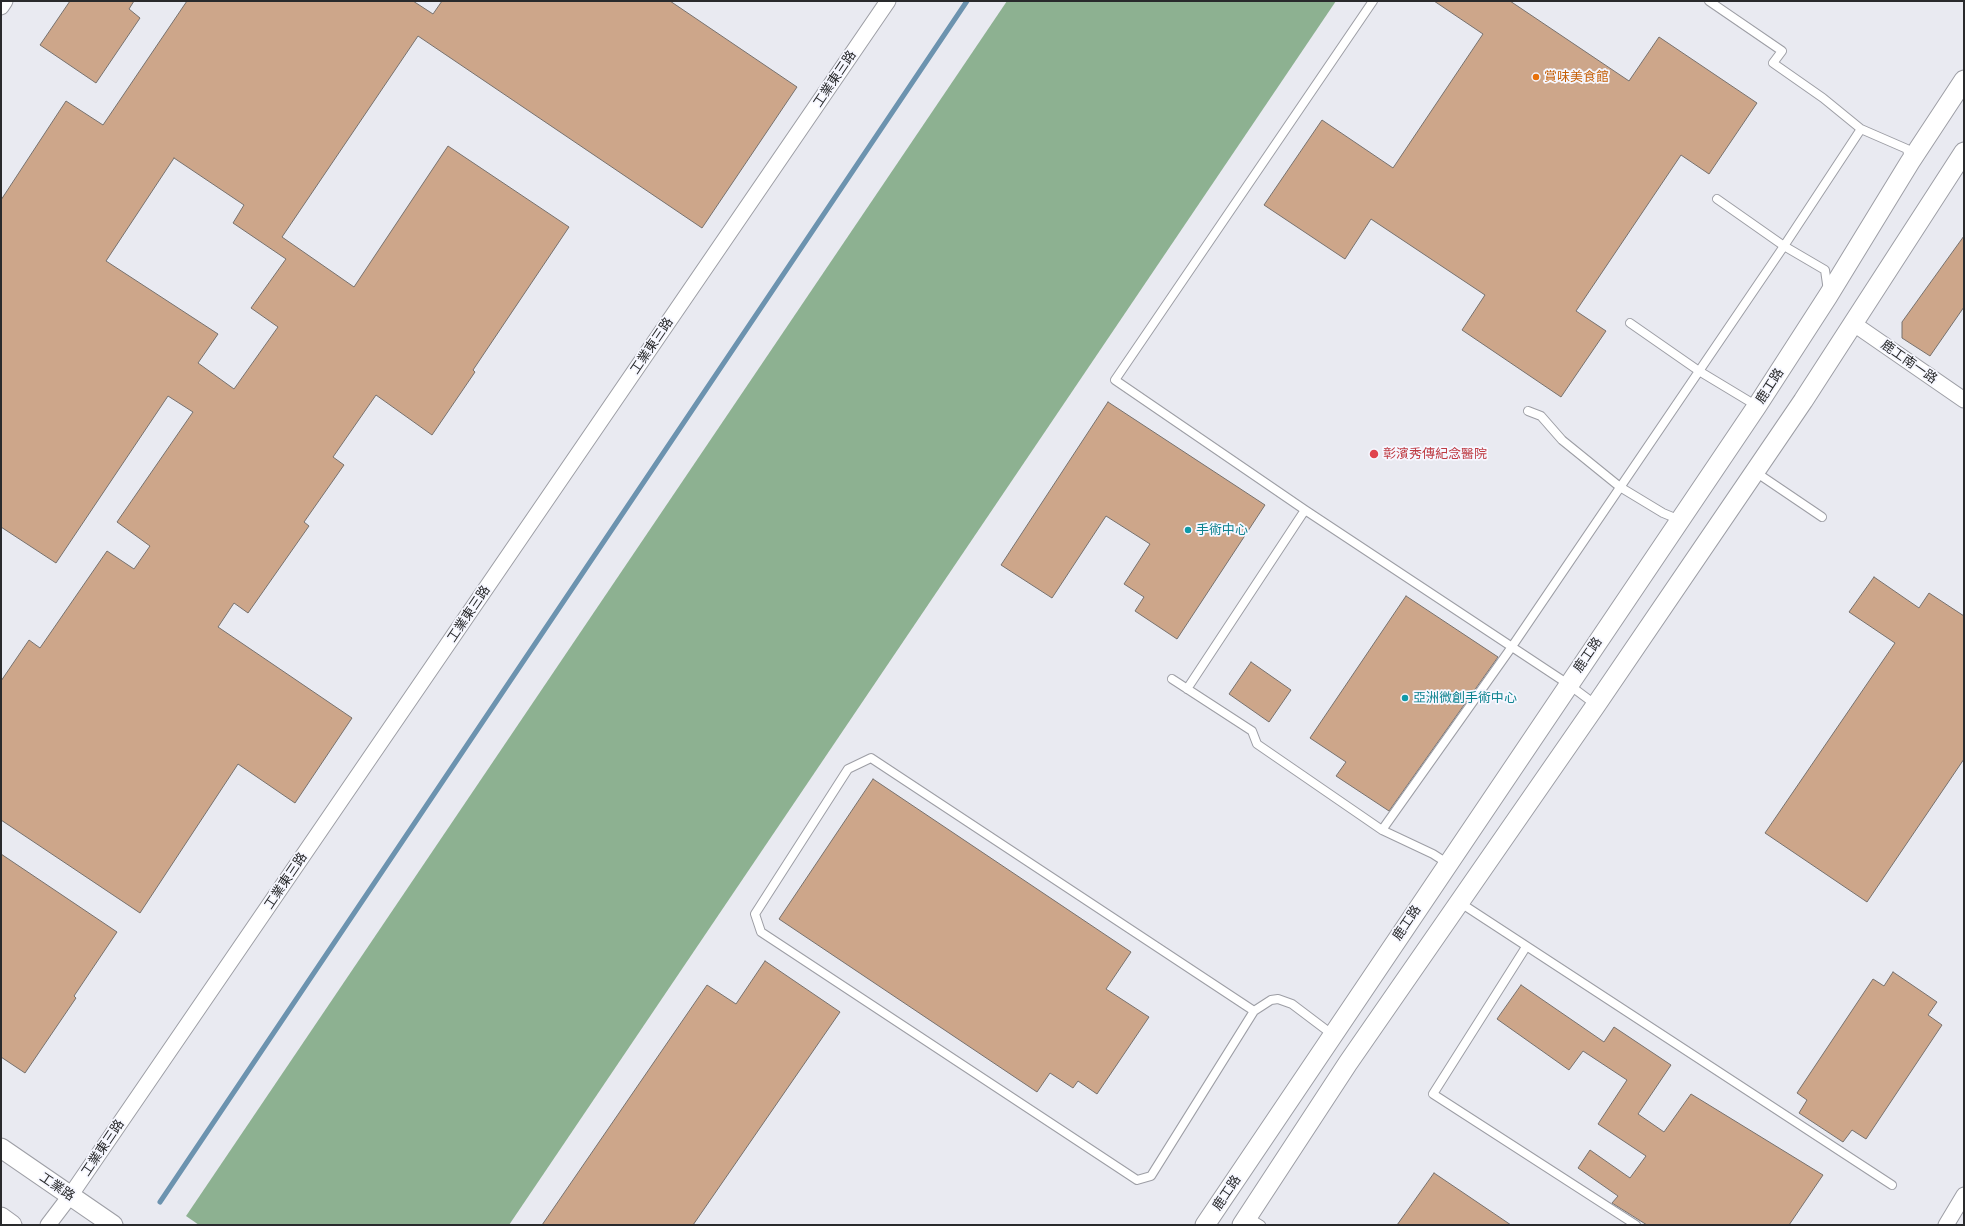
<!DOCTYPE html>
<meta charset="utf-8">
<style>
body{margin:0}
#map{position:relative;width:1965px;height:1226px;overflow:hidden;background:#e9eaf1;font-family:Montserrat,sans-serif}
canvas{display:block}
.frame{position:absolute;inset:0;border:2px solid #292a2c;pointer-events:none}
</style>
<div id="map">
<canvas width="1965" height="1226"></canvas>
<div class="frame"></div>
</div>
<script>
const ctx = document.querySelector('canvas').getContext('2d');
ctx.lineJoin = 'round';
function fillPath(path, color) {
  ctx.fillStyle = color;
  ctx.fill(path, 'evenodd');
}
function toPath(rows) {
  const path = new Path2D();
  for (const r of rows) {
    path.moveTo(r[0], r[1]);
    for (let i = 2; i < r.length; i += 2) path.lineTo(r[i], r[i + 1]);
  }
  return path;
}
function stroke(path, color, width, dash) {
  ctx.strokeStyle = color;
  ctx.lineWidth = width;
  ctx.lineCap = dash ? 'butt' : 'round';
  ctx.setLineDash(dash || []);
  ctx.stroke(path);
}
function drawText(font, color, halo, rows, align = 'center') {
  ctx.font = font + ' Montserrat,"Noto Sans TC",sans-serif';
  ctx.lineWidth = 3.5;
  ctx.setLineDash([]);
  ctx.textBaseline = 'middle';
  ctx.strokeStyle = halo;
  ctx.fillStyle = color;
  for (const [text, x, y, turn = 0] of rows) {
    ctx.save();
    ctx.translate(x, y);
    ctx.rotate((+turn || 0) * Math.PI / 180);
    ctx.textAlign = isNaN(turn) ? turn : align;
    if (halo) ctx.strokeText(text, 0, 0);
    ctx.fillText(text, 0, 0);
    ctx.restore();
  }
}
fillPath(toPath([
 [1007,1,1336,1,509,1225,199,1225,186,1216]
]), '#8db191');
stroke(toPath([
 [160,1202,967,1]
]), '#6c93af', 5);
const building = toPath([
 [70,1,134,1,129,9,140,18,96,83,40,45,70,1],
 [187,1,413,1,433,14,442,1,670,1,797,87,702,228,418,36,282,237,354,287,448,146,569,227,473,370,475,372,432,435,376,395,333,457,344,465,304,522,309,526,248,613,234,603,218,627,352,718,295,803,238,764,140,913,1,820,1,681,29,640,40,648,107,551,134,569,150,546,117,522,193,412,168,396,56,563,1,527,1,200,66,101,103,125,187,1],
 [174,158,244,205,233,223,286,259,251,308,278,327,234,389,198,363,218,334,106,261,174,158],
 [1434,1,1510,1,1629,81,1659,37,1757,103,1709,174,1681,155,1576,311,1606,331,1561,397,1462,330,1485,295,1371,219,1345,259,1264,205,1322,120,1393,168,1483,34,1434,1],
 [1964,236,1964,307,1930,356,1902,338,1902,322,1964,236],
 [1108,402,1265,505,1177,639,1135,611,1144,597,1124,584,1150,544,1106,516,1052,598,1001,565,1108,402],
 [1874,577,1919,608,1929,593,1964,616,1964,759,1867,902,1765,833,1895,643,1849,612,1874,577],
 [1406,596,1498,657,1389,811,1336,776,1346,762,1310,738,1406,596],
 [1251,662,1291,690,1269,722,1229,694,1251,662],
 [873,779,1131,952,1106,989,1149,1017,1097,1094,1078,1081,1073,1088,1050,1073,1037,1092,779,919,873,779],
 [1,854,117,932,74,996,76,998,25,1073,1,1057,1,854],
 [765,961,840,1012,693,1225,542,1225,707,985,736,1004,765,961],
 [1893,972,1937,1002,1928,1015,1942,1025,1866,1139,1852,1130,1843,1142,1799,1113,1807,1100,1797,1093,1873,979,1884,986,1893,972],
 [1521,985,1604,1042,1614,1027,1671,1065,1638,1114,1664,1132,1691,1094,1823,1175,1789,1225,1647,1225,1612,1203,1618,1196,1578,1168,1590,1150,1630,1178,1646,1156,1598,1124,1627,1080,1583,1051,1569,1070,1497,1019,1521,985],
 [1434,1173,1511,1225,1397,1225,1434,1173]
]);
fillPath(building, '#cda68a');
stroke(building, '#77716d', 1);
const service = toPath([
 [1373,1,1115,380,1305,510,1568,684,1596,705],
 [1709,1,1782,51,1773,63,1823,98,1861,129,1907,149,1909,159],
 [1717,199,1784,246,1825,270,1828,291],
 [1630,323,1699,371,1757,406],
 [1528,411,1541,416,1562,440,1620,487,1663,513,1680,520],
 [1754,471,1822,517],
 [1172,679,1252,731,1257,744,1382,830,1433,854,1447,863],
 [1187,689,1305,510],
 [1382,830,1511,648,1784,246,1861,129],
 [1459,902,1892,1185],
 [1526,947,1433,1094,1636,1225],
 [1254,1011,1151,1176,1137,1180,761,932,755,914,848,769,871,758,1254,1011,1271,1000,1278,999,1292,1004,1333,1035],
 [1248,1217,1261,1225]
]);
const minor = toPath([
 [1,7,5,1],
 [1854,324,1964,400],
 [48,1225,70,1196,888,1],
 [1946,1225,1964,1195]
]);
const tertiary = toPath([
 [1,1148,113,1225],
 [1,1217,12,1225],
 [1205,1225,1757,406,1828,296,1910,162,1964,80],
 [1242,1225,1348,1063,1596,705,1803,401,1964,152]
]);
stroke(service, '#9d9ea5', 10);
stroke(minor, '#9d9ea5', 17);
stroke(tertiary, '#9d9ea5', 21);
stroke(service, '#fff', 8);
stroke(minor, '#fff', 15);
stroke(tertiary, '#fff', 19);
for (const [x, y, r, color] of [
 [1536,77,4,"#e8710a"],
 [1374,454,5,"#e0444e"],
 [1188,530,4,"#0f9aa8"],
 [1405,698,4,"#0f9aa8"]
]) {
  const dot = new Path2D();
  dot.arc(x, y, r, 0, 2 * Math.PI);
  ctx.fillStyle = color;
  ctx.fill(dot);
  stroke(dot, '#f6f7ff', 1.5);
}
drawText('13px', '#c56008', '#f6f7ff', [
 ["賞味美食館",1544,77]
], 'left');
drawText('13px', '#292a2c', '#f6f7ff', [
 ["工業東三路",835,79,-56],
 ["工業東三路",652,346,-56],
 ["鹿工南一路",1909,362,35],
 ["鹿工路",1770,386,-57],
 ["工業東三路",469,614,-56],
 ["鹿工路",1588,655,-55],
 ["工業東三路",286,881,-56],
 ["鹿工路",1407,923,-56],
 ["工業東三路",103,1148,-56],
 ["工業路",57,1187,34],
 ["鹿工路",1227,1193,-56]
]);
drawText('13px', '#be3a42', '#f6f7ff', [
 ["彰濱秀傳紀念醫院",1383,454]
], 'left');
drawText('13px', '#0d838f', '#f6f7ff', [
 ["手術中心",1196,530],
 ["亞洲微創手術中心",1413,698]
], 'left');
</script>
